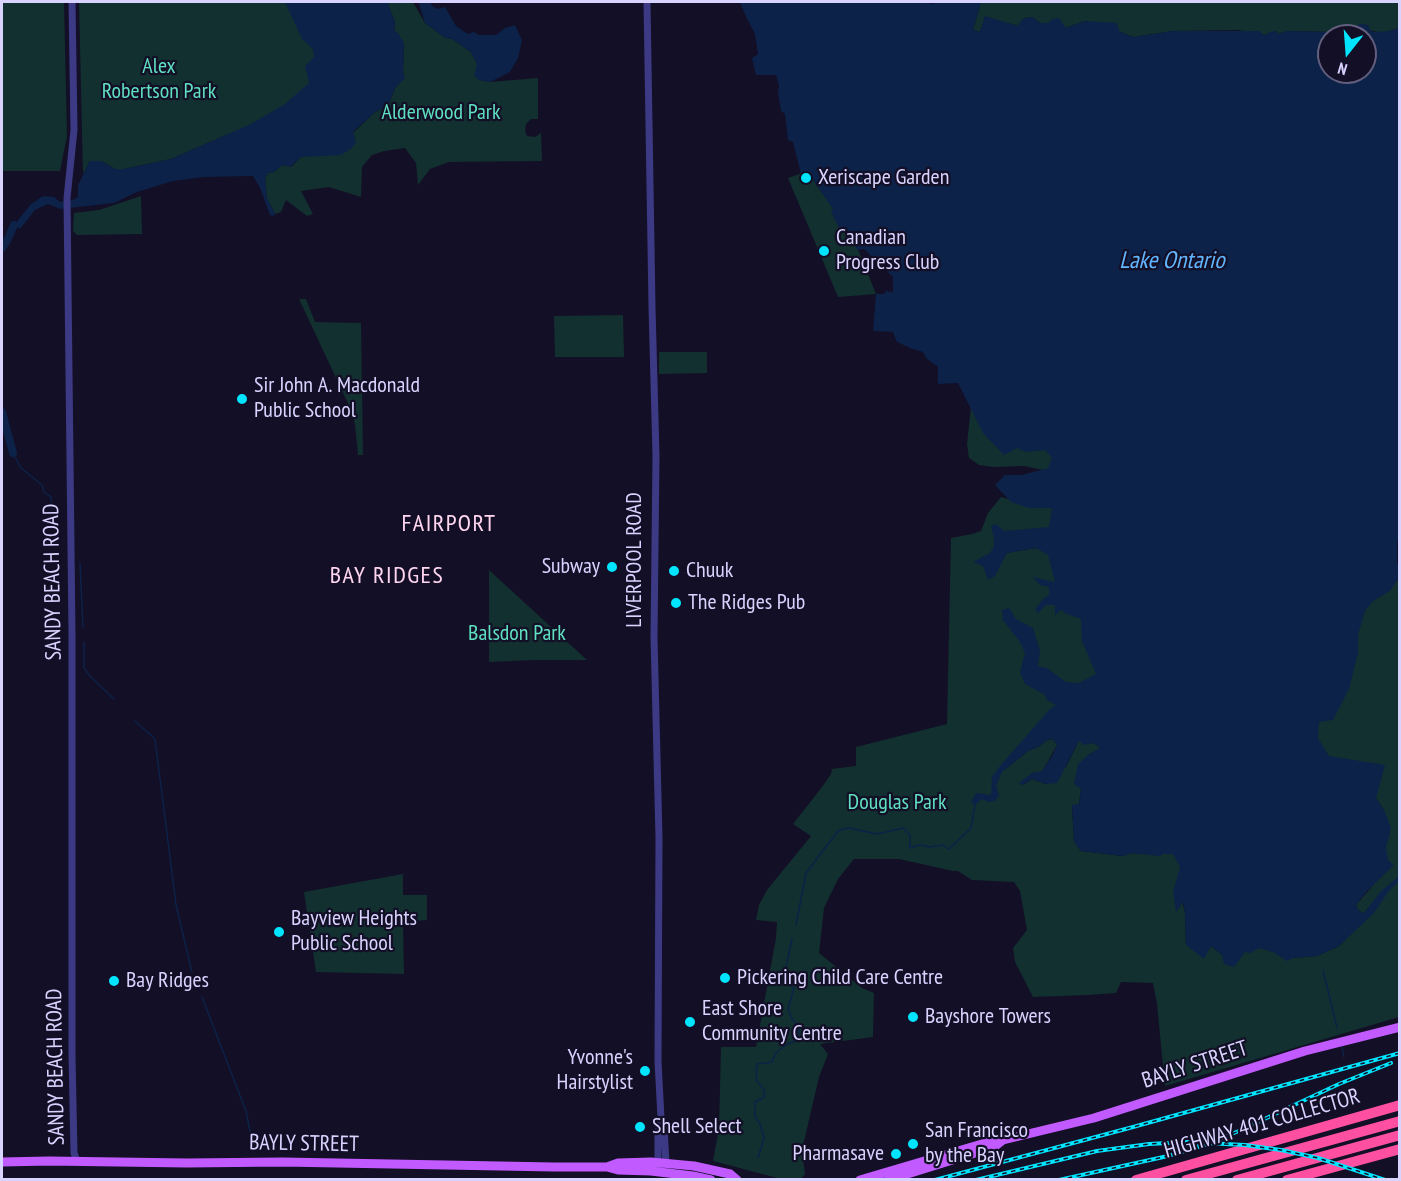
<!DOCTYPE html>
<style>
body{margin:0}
#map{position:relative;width:1401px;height:1181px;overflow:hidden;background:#130f26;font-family:"PT Sans Narrow",sans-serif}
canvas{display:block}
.frame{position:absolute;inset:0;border:3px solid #d9d4ff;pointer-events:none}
.north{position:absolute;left:1317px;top:24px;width:60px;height:60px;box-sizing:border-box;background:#130f26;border:2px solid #625e7d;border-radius:50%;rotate:197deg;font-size:16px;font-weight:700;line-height:24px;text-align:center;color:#d9d4ff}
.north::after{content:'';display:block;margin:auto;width:21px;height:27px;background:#00e5ff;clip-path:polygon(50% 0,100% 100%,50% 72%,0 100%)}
</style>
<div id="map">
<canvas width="1401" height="1181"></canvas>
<div class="frame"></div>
<div class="north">N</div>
</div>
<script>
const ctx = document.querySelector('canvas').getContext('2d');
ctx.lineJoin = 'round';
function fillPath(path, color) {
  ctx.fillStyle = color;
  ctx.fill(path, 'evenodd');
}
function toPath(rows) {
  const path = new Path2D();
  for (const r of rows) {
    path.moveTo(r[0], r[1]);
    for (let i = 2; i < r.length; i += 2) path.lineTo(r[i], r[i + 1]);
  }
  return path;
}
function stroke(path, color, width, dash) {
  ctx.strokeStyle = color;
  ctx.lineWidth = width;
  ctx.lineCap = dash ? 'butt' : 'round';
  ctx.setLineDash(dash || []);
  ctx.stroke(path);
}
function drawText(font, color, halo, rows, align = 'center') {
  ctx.font = font + ' "PT Sans Narrow",sans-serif';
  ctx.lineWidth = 4.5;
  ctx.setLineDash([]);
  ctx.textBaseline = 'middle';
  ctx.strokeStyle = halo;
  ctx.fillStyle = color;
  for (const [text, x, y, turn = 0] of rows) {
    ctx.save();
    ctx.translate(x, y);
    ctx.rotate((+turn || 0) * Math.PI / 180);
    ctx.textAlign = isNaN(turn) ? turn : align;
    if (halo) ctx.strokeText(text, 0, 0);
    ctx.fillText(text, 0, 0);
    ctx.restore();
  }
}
fillPath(toPath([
 [2,2,64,2,67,136,60,171,2,171],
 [79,2,296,2,323,77,258,125,224,136,171,159,124,169,115,169,101,161,90,161,83,174],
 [387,2,413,2,425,23,445,38,452,39,471,52,477,64,479,80,490,82,538,78,538,119,531,119,526,124,525,131,527,136,535,137,541,133,542,161,449,162,430,169,418,185,416,163,405,148,384,151,372,155,362,167,361,197,329,187,301,191,313,214,307,216,286,200,281,212,275,214,267,198,265,178,268,173,274,172,282,165,291,167,301,157,353,133,375,112,388,106,395,88,404,78,403,72,404,43,394,30,395,22],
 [981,2,1399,2,1399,28,1383,33,1352,27,1342,31,1329,32,1288,31,1278,34,1276,31,1266,35,1238,30,1173,31,1134,37,1130,36,1119,31,1085,21,1066,28,1049,23,1040,23,1032,17,1025,18,1022,20,1018,26,985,17,980,32,973,30],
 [807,171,853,237,876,294,838,297,788,178],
 [141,196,142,234,77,235,73,231,74,213,99,210],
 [299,299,306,299,315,322,361,323,363,455,358,455,355,425,352,412],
 [623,315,624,357,555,357,554,316],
 [659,352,707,352,707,373,659,374],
 [971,407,1036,433,1066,475,1024,466,993,467,979,465,969,458,967,444],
 [1001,497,1012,500,1049,498,1065,524,1007,553,1036,548,1056,546,1088,613,1121,671,1046,695,1057,705,1002,772,1028,751,1038,747,1047,740,1053,739,1057,745,1042,772,1032,773,1023,785,1032,779,1046,784,1066,767,1079,741,1094,743,1101,748,1088,755,1081,788,1079,804,1072,806,1074,841,1081,851,1123,856,1132,853,1142,854,1159,812,1181,867,1182,901,1185,913,1186,945,1211,946,1222,955,1236,948,1261,948,1293,958,1317,956,1339,946,1354,931,1373,902,1364,913,1359,911,1356,905,1374,884,1384,810,1376,798,1285,810,1350,619,1397,581,1399,577,1399,1017,1165,1086,1157,1004,1153,983,1121,982,1116,993,1088,995,1033,997,1015,962,1013,948,1027,930,1020,891,1014,882,972,880,958,871,953,871,899,859,854,859,838,879,824,908,819,953,862,988,874,993,873,1037,820,1044,828,1054,819,1077,802,1150,805,1174,801,1179,781,1179,713,1161,719,1128,721,1047,756,1047,776,938,777,922,756,920,759,905,767,890,811,836,793,824,822,787,831,774,832,769,856,766,856,747,947,724,951,538,972,534,981,531,988,513],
 [489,570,587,660,533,660,489,662],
 [403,874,403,895,427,895,427,920,403,922,404,974,316,972,304,892]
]), '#12302f');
fillPath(toPath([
 [285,2,387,2,395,22,394,30,398,33,404,43,403,72,405,78,395,88,388,106,375,112,353,132,356,142,352,148,341,155,301,157,290,167,282,165,274,172,268,173,265,178,267,198,275,214,273,216,270,215,260,188,253,176,204,177,173,181,137,192,114,203,60,209,48,204,35,210,20,229,14,225,31,204,43,196,54,197,60,202,73,200,78,197,78,185,90,161,101,161,115,169,124,169,171,159,251,124,285,104,309,83,305,66,314,57,313,49,302,39],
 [416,2,432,2,431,5,437,9,445,7,456,26,468,34,474,32,479,35,496,35,505,28,515,25,522,40,518,58,510,72,490,82,479,80,474,76,477,64,471,52,452,39,445,38,425,23,419,4],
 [740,2,920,2,933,4,935,2,981,2,973,30,980,32,985,16,1018,26,1022,20,1025,18,1032,17,1036,19,1038,22,1043,23,1048,23,1051,20,1059,18,1066,28,1085,21,1117,23,1119,31,1129,36,1134,37,1173,31,1260,31,1262,34,1266,35,1270,32,1276,31,1278,34,1287,31,1329,32,1342,31,1361,24,1368,25,1371,31,1375,32,1390,31,1399,28,1400,536,1397,542,1397,564,1399,565,1399,577,1390,591,1373,601,1365,611,1358,635,1358,653,1349,689,1333,720,1319,722,1318,738,1329,756,1385,765,1376,798,1384,810,1391,828,1386,848,1388,860,1394,865,1367,891,1356,905,1359,911,1364,913,1381,891,1399,876,1399,881,1388,892,1374,913,1339,946,1317,956,1293,958,1287,961,1273,952,1260,948,1250,953,1245,952,1234,967,1224,964,1222,955,1211,946,1204,959,1186,945,1185,913,1183,902,1176,912,1173,892,1180,867,1173,854,1163,854,1160,856,1132,853,1123,856,1081,851,1074,842,1072,805,1079,804,1081,789,1074,784,1078,764,1088,755,1100,748,1094,743,1084,745,1079,741,1057,783,1046,784,1032,779,1022,785,1019,783,1032,773,1042,771,1052,756,1057,745,1053,739,1047,740,1038,747,1028,751,1002,772,996,786,999,795,995,801,989,802,982,799,975,805,971,802,976,793,991,795,992,777,1000,766,1049,710,1056,705,1047,700,1045,695,1025,684,1020,672,1025,653,1020,642,1003,620,1002,610,1009,608,1016,619,1033,628,1040,651,1038,666,1047,668,1066,682,1079,683,1096,674,1082,641,1081,619,1067,614,1061,610,1055,615,1055,605,1046,605,1038,613,1035,609,1043,599,1049,595,1049,587,1040,585,1033,577,1054,582,1054,578,1048,555,1036,548,1007,553,995,576,988,580,983,566,973,562,990,553,994,546,994,539,991,526,996,524,1004,531,1049,527,1052,508,1029,508,1011,502,995,485,1005,475,1022,475,1048,468,1052,458,1045,450,1025,452,1017,448,1004,455,983,433,958,383,938,384,938,367,926,358,923,352,910,348,897,342,893,332,873,331,876,294,885,294,885,291,893,292,893,277,864,249,857,250,853,238,851,238,839,228,831,212,833,209,807,171,801,174,793,142,788,140,785,114,781,111,778,92,779,86,776,75,756,75,752,58,758,54,755,34,746,17],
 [1329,36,1365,36,1365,72,1329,72]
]), '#0c2248');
stroke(toPath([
 [13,453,21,468,42,485,44,492,51,497,55,528,59,544],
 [80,563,83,627],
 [84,642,84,668,91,677,114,699],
 [135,721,155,739,176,905,192,972],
 [796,925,806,873,839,830,849,828,877,834,903,828,910,835,910,848,920,845,930,847,943,845,949,849,971,828,975,805],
 [1323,970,1337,1028],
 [202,997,246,1111,254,1151],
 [1342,1047,1344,1057],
 [758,1158,764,1138,760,1124,755,1117,755,1102,764,1097,764,1090,757,1081,756,1074,757,1064,772,1062,776,1053,786,1045,797,1040,800,1027,792,1019,788,1009,794,988,787,984,786,967,792,939]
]), '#0c2248', 1.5);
stroke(toPath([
 [2,248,7,241,14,225],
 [2,412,13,453]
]), '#0c2248', 8);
stroke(toPath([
 [72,2,74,130,67,198,72,635,72,1055,74,1153,77,1161],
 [647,2,652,307,656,456,654,637,659,838,658,1061,661,1118,658,1134,658,1163],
 [661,1118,664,1127,666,1164]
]), '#3d3a85', 7);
stroke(toPath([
 [2,1162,49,1161,187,1163,283,1162,554,1167,607,1167,618,1163,651,1162,694,1166,730,1174,737,1180],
 [607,1167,618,1170,651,1171,693,1176,711,1180],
 [860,1180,992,1141,1003,1140,1094,1118,1305,1051,1400,1027],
 [888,1180,994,1147,1003,1140]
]), '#c25bff', 9);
stroke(toPath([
 [1136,1180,1400,1105],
 [1186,1180,1400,1121],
 [1237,1180,1400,1135],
 [1287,1180,1400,1149]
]), '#ff4fa3', 10);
const rail = toPath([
 [935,1180,1133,1127,1400,1053],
 [976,1180,1097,1151,1149,1144,1186,1142,1245,1145,1281,1150,1318,1158,1385,1180],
 [1059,1180,1168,1156,1208,1144,1241,1130,1339,1084,1391,1063]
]);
stroke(rail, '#00e5ff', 4);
stroke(rail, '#130f26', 1.5, [4.5]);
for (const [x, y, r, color] of [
 [806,178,6,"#00e5ff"],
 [824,251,6,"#00e5ff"],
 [242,399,6,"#00e5ff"],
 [612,567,6,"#00e5ff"],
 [674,571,6,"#00e5ff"],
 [676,603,6,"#00e5ff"],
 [279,932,6,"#00e5ff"],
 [725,978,6,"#00e5ff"],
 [114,981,6,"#00e5ff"],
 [913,1017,6,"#00e5ff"],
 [690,1022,6,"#00e5ff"],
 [645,1071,6,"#00e5ff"],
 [640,1127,6,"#00e5ff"],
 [913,1144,6,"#00e5ff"],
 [896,1154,6,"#00e5ff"]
]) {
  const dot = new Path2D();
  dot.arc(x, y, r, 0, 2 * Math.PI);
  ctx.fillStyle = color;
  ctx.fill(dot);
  stroke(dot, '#130f26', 2);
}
drawText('22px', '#5fe0c0', '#130f26', [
 ["Alex",159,67],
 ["Robertson Park",159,92],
 ["Alderwood Park",441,113],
 ["Balsdon Park",517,634],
 ["Douglas Park",897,803]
]);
drawText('22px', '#d9d4ff', '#130f26', [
 ["Xeriscape Garden",818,178],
 ["Canadian",836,238],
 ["Progress Club",836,263],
 ["Sir John A. Macdonald",254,386],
 ["Public School",254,411],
 ["Subway",600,567,"right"],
 ["Chuuk",686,571],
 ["The Ridges Pub",688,603],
 ["Bayview Heights",291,919],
 ["Public School",291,944],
 ["Pickering Child Care Centre",737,978],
 ["Bay Ridges",126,981],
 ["East Shore",702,1009],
 ["Community Centre",702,1034],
 ["Bayshore Towers",925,1017],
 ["Yvonne's",633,1058,"right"],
 ["Hairstylist",633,1083,"right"],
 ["Shell Select",652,1127],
 ["San Francisco",925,1131],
 ["by the Bay",925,1156],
 ["Pharmasave",884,1154,"right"]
], 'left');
drawText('22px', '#d9d4ff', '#130f26', [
 ["LIVERPOOL ROAD",635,560,-90],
 ["SANDY BEACH ROAD",53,582,-91],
 ["BAYLY STREET",1195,1065,-18],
 ["SANDY BEACH ROAD",56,1067,-91],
 ["HIGHWAY 401 COLLECTOR",1262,1124,-16],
 ["BAYLY STREET",304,1144,1]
]);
drawText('italic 24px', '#62b6ff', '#130f26', [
 ["Lake Ontario",1172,261]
]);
ctx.letterSpacing = '1.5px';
drawText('24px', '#ffd6f0', '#130f26', [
 ["FAIRPORT",449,524],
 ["BAY RIDGES",387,576]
]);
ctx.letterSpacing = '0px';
</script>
